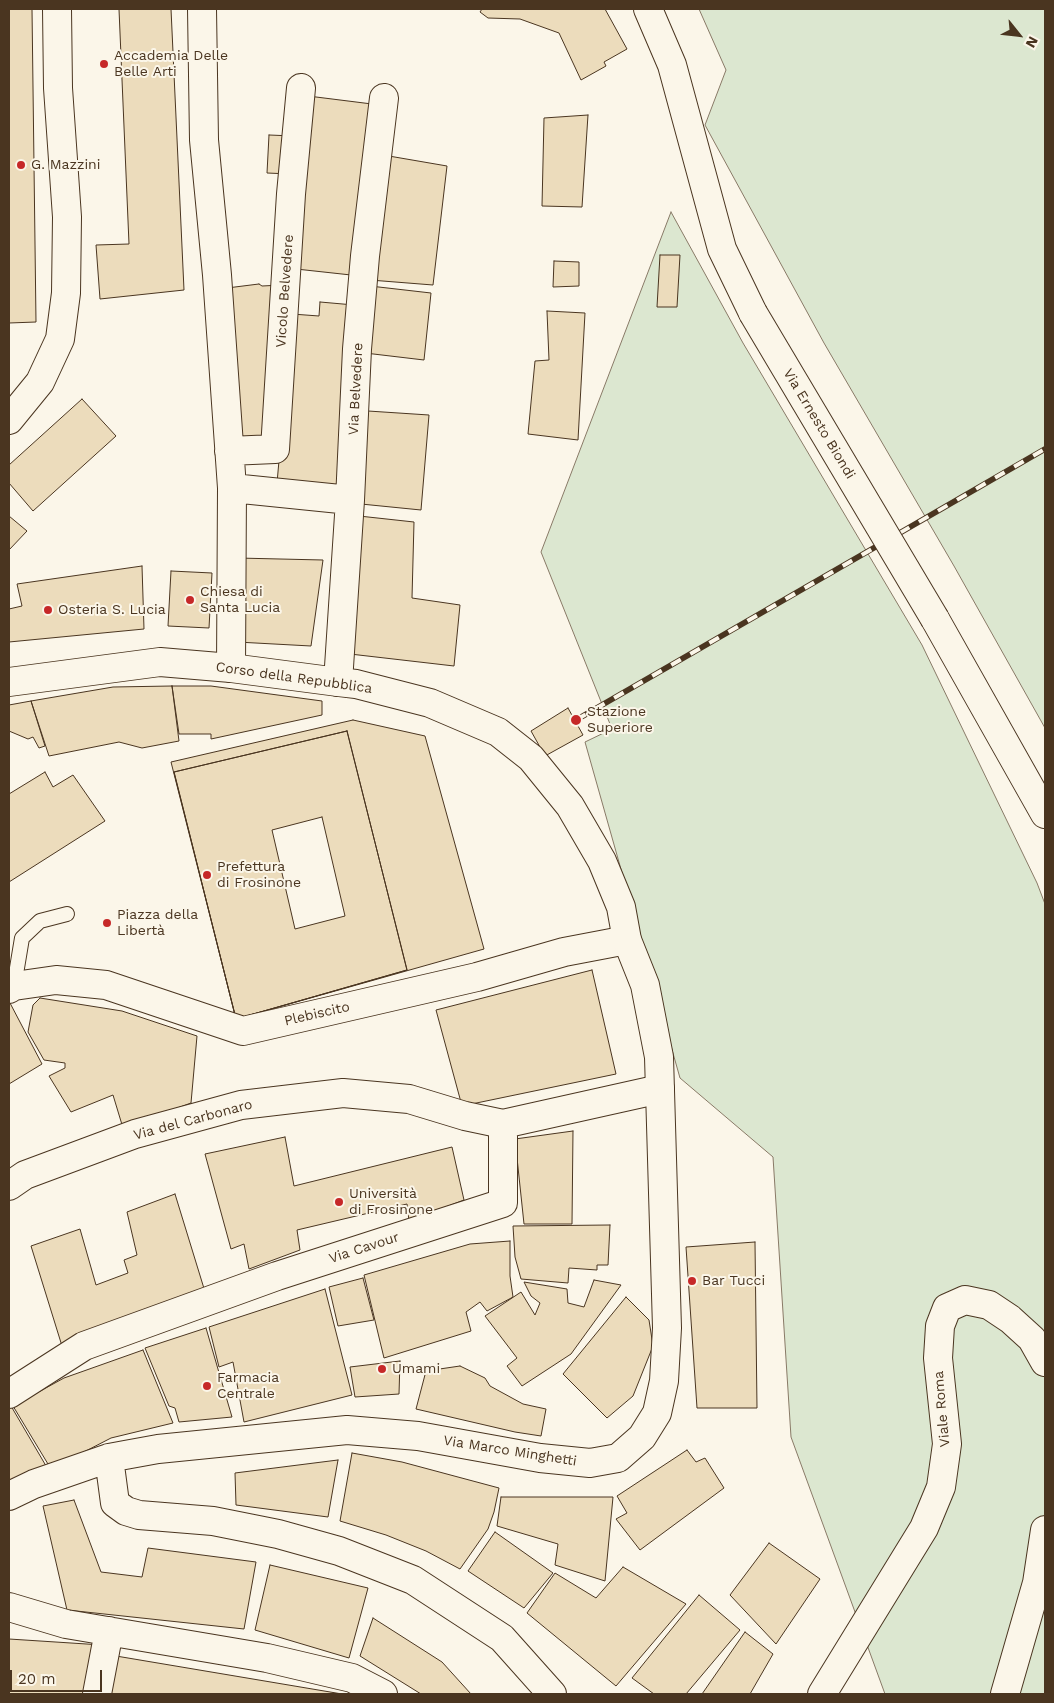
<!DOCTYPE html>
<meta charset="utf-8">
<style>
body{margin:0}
#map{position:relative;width:1054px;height:1703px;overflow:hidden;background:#fbf6e9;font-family:"Work Sans",sans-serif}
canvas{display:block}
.frame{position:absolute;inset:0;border:10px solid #4a3520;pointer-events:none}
.north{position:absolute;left:994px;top:10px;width:50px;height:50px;-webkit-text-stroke:4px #fbf6e9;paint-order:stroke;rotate:119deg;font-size:14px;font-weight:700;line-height:20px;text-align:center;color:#4a3520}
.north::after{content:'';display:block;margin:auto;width:18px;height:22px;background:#4a3520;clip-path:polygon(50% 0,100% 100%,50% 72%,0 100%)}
.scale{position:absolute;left:10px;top:1670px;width:92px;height:22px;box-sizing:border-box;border:2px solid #4a3520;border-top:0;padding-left:6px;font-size:15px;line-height:18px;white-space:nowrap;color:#4a3520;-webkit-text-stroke:4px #fbf6e9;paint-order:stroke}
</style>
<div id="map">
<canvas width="1054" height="1703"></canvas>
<div class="frame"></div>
<div class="north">N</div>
<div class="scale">20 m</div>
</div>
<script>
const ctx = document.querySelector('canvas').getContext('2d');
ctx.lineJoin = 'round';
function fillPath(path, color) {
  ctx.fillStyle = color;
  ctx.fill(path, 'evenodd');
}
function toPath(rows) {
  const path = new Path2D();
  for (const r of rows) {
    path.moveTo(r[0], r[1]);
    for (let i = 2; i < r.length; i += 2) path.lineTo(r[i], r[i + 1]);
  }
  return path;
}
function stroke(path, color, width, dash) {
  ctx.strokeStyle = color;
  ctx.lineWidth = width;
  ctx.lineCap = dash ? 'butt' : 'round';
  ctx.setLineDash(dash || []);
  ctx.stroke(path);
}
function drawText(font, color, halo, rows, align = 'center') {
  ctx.font = font + ' "Work Sans",sans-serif';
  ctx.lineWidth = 4;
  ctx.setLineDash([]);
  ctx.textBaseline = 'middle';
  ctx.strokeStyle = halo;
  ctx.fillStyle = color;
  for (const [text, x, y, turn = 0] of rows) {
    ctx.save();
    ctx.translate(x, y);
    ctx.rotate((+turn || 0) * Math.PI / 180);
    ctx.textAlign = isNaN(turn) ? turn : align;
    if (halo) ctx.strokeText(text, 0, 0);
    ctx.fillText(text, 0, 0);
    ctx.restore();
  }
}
const green = toPath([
 [699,9,1045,9,1045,728,954,566,824,343,705,125,726,70,699,9],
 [671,212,743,343,922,645,1037,883,1045,904,1045,1694,885,1694,791,1437,773,1157,680,1078,585,742,612,729,541,552,671,212]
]);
fillPath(green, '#dce7d0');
stroke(green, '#887966', 1);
const building = toPath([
 [9,9,32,9,36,322,9,323,9,9],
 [119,9,171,9,184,290,100,299,96,245,129,244,119,9],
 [482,9,605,9,627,49,604,62,606,66,581,80,559,33,520,19,488,18,480,12,482,9],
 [308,96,372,104,351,275,287,268,308,96],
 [588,115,582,207,542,206,544,118,588,115],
 [269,135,293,136,290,174,267,173,269,135],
 [383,155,447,166,433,285,370,280,383,155],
 [660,255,680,255,677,307,657,307,660,255],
 [554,261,579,262,579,286,553,287,554,261],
 [259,284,262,286,282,285,272,441,234,444,227,288,259,284],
 [370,286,431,293,424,360,365,353,370,286],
 [320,302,354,305,338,488,277,483,292,314,319,316,320,302],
 [547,311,585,313,578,440,528,434,535,361,549,360,547,311],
 [82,399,116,436,33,511,9,483,9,465,82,399],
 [368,411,429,415,421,510,361,504,368,411],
 [9,516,27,531,9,550,9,516],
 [359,516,414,522,412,598,460,605,454,666,350,654,359,516],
 [237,558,323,560,311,646,237,642,237,558],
 [142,566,144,629,9,642,9,609,22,606,17,584,142,566],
 [171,571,212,573,209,628,168,626,171,571],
 [172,686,211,686,322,701,322,715,211,739,211,734,179,734,172,686],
 [172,686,179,741,142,748,119,742,49,756,31,701,113,687,172,686],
 [31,701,45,746,39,748,33,737,28,739,9,731,9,705,31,701],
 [568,708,583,735,545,756,531,731,568,708],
 [353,720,425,736,484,949,236,1019,171,762,353,720],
 [347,731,407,970,236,1019,174,772,347,731],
 [322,817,345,916,295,929,272,830,322,817],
 [347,731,407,970,236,1019,174,772,347,731],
 [45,772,53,787,73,775,105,821,9,882,9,794,45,772],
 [592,970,616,1074,462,1106,436,1010,592,970],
 [40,998,122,1011,197,1036,191,1103,123,1128,113,1095,71,1112,49,1076,65,1068,65,1063,44,1060,28,1032,33,1005,40,998],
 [10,1003,42,1064,9,1084,9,1004,10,1003],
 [573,1131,572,1224,524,1224,515,1139,573,1131],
 [285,1137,294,1186,452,1147,464,1200,409,1221,407,1204,297,1230,300,1250,249,1269,244,1244,231,1249,205,1154,285,1137],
 [175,1194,206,1295,62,1346,31,1246,80,1229,96,1285,128,1273,124,1260,137,1255,127,1212,175,1194],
 [610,1225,608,1265,597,1265,597,1270,569,1268,568,1283,521,1279,515,1257,513,1226,610,1225],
 [510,1241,510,1276,513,1297,487,1311,480,1302,466,1312,471,1331,384,1358,364,1275,470,1244,510,1241],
 [755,1242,757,1408,697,1408,686,1247,755,1242],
 [363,1278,374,1320,338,1326,329,1287,363,1278],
 [594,1280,621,1285,571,1354,522,1386,507,1366,517,1358,485,1316,521,1292,535,1315,540,1303,531,1296,524,1282,567,1289,568,1303,584,1307,594,1280],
 [325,1289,352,1395,244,1422,233,1362,219,1367,209,1327,325,1289],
 [626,1297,649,1320,653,1346,633,1396,607,1418,563,1374,626,1297],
 [206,1328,232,1417,179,1422,175,1408,169,1406,145,1348,206,1328],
 [143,1350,173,1423,111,1438,51,1469,13,1406,64,1378,143,1350],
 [400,1361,399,1394,355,1397,350,1367,400,1361],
 [460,1366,485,1378,490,1386,523,1404,546,1409,541,1436,515,1432,416,1409,426,1371,460,1366],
 [11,1406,49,1471,9,1490,9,1408,11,1406],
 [687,1450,696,1462,705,1458,724,1488,640,1550,616,1519,627,1513,617,1496,687,1450],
 [352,1453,402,1462,499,1488,494,1512,488,1529,460,1569,426,1551,386,1535,340,1521,352,1453],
 [338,1460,328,1517,236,1505,235,1473,338,1460],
 [501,1497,613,1497,605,1581,555,1565,558,1544,497,1526,501,1497],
 [74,1500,101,1572,142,1577,148,1548,256,1562,244,1629,67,1610,43,1506,74,1500],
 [495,1532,553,1573,524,1608,468,1571,495,1532],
 [769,1543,820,1579,776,1644,730,1595,769,1543],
 [270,1565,368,1588,349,1658,255,1630,270,1565],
 [623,1567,686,1604,616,1686,527,1613,555,1573,596,1598,623,1567],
 [699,1595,740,1630,686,1694,654,1694,632,1678,699,1595],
 [373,1618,442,1662,471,1694,421,1694,360,1656,373,1618],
 [745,1632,773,1654,750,1694,702,1694,745,1632],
 [9,1639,102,1645,89,1694,9,1694,9,1639],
 [116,1656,342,1694,108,1694,116,1656]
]);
fillPath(building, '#ecdcbc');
stroke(building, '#4a3520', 1);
const lane = toPath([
 [14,986,22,938,40,921,67,914]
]);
const street = toPath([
 [202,9,204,140,217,275,232,488,231,668],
 [229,451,275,449,291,194,301,88],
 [232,488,350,500],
 [338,682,350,500,357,349,365,256,384,98],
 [9,989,14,986,56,980,106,985,243,1031,477,977,564,952,627,940],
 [9,1186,25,1175,135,1134,241,1105,343,1093,409,1099,465,1116,503,1124,660,1089],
 [9,1394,84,1346,277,1276,503,1203,503,1124],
 [9,1607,66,1624,267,1658,352,1678,383,1694],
 [97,1694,109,1631]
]);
const secondary = toPath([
 [648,9,672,65,722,249,753,313],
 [935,619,1045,814],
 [9,682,160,662,231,668,338,682,356,684,430,703,498,732,531,758,570,806,602,861,621,907,627,940,645,985,659,1057,667,1328,664,1381,657,1413,642,1437,618,1458,590,1463,540,1458,418,1436,347,1430,158,1449,125,1455,109,1458,34,1484,9,1496],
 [109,1458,115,1503,126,1511,139,1515,213,1521,278,1534,339,1551,413,1580,502,1638,552,1694],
 [822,1694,924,1528,941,1487,947,1444,938,1358,940,1326,947,1308,965,1300,989,1305,1010,1319,1032,1339,1045,1362],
 [1005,1694,1037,1583,1045,1530]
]);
const primary = toPath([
 [9,420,40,382,60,339,66,293,67,217,58,88,57,9]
]);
stroke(lane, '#4a3520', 16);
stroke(street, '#4a3520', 30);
stroke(secondary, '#4a3520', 30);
stroke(primary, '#4a3520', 30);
stroke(lane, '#fbf6e9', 14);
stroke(street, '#fbf6e9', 28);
stroke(secondary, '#fbf6e9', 28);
stroke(primary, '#fbf6e9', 28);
const rail = toPath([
 [576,720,1045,449]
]);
stroke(rail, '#4a3520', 5.5);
stroke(rail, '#fbf6e9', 4, [11]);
const secondaryBridge = toPath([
 [753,313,935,619]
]);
stroke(secondaryBridge, '#4a3520', 30, []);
stroke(secondaryBridge, '#fbf6e9', 28);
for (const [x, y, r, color] of [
 [104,64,5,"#c62828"],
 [21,165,5,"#c62828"],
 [190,600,5,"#c62828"],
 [48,610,5,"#c62828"],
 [576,720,6,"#c62828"],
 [207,875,5,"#c62828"],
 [107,923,5,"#c62828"],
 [339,1202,5,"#c62828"],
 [692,1281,5,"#c62828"],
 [382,1369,5,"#c62828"],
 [207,1386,5,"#c62828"]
]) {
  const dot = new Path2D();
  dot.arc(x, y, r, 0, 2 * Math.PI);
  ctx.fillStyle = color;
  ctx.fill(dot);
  stroke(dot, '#fbf6e9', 2);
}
drawText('14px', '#4a3520', '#fbf6e9', [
 ["Accademia Delle",114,56],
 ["Belle Arti",114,72],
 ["G. Mazzini",31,165],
 ["Chiesa di",200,592],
 ["Santa Lucia",200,608],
 ["Osteria S. Lucia",58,610],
 ["Stazione",587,712],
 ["Superiore",587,728],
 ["Prefettura",217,867],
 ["di Frosinone",217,883],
 ["Piazza della",117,915],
 ["Libertà",117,931],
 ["Università",349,1194],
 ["di Frosinone",349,1210],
 ["Bar Tucci",702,1281],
 ["Umami",392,1369],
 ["Farmacia",217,1378],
 ["Centrale",217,1394]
], 'left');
drawText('14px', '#4a3520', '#fbf6e9', [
 ["Vicolo Belvedere",285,291,-86],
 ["Via Belvedere",356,389,-87],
 ["Via Ernesto Biondi",819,424,59],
 ["Corso della Repubblica",294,678,8],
 ["Plebiscito",317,1014,-13],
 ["Via del Carbonaro",193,1120,-15],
 ["Via Cavour",364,1248,-18],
 ["Viale Roma",942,1409,-95],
 ["Via Marco Minghetti",510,1451,9]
]);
</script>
